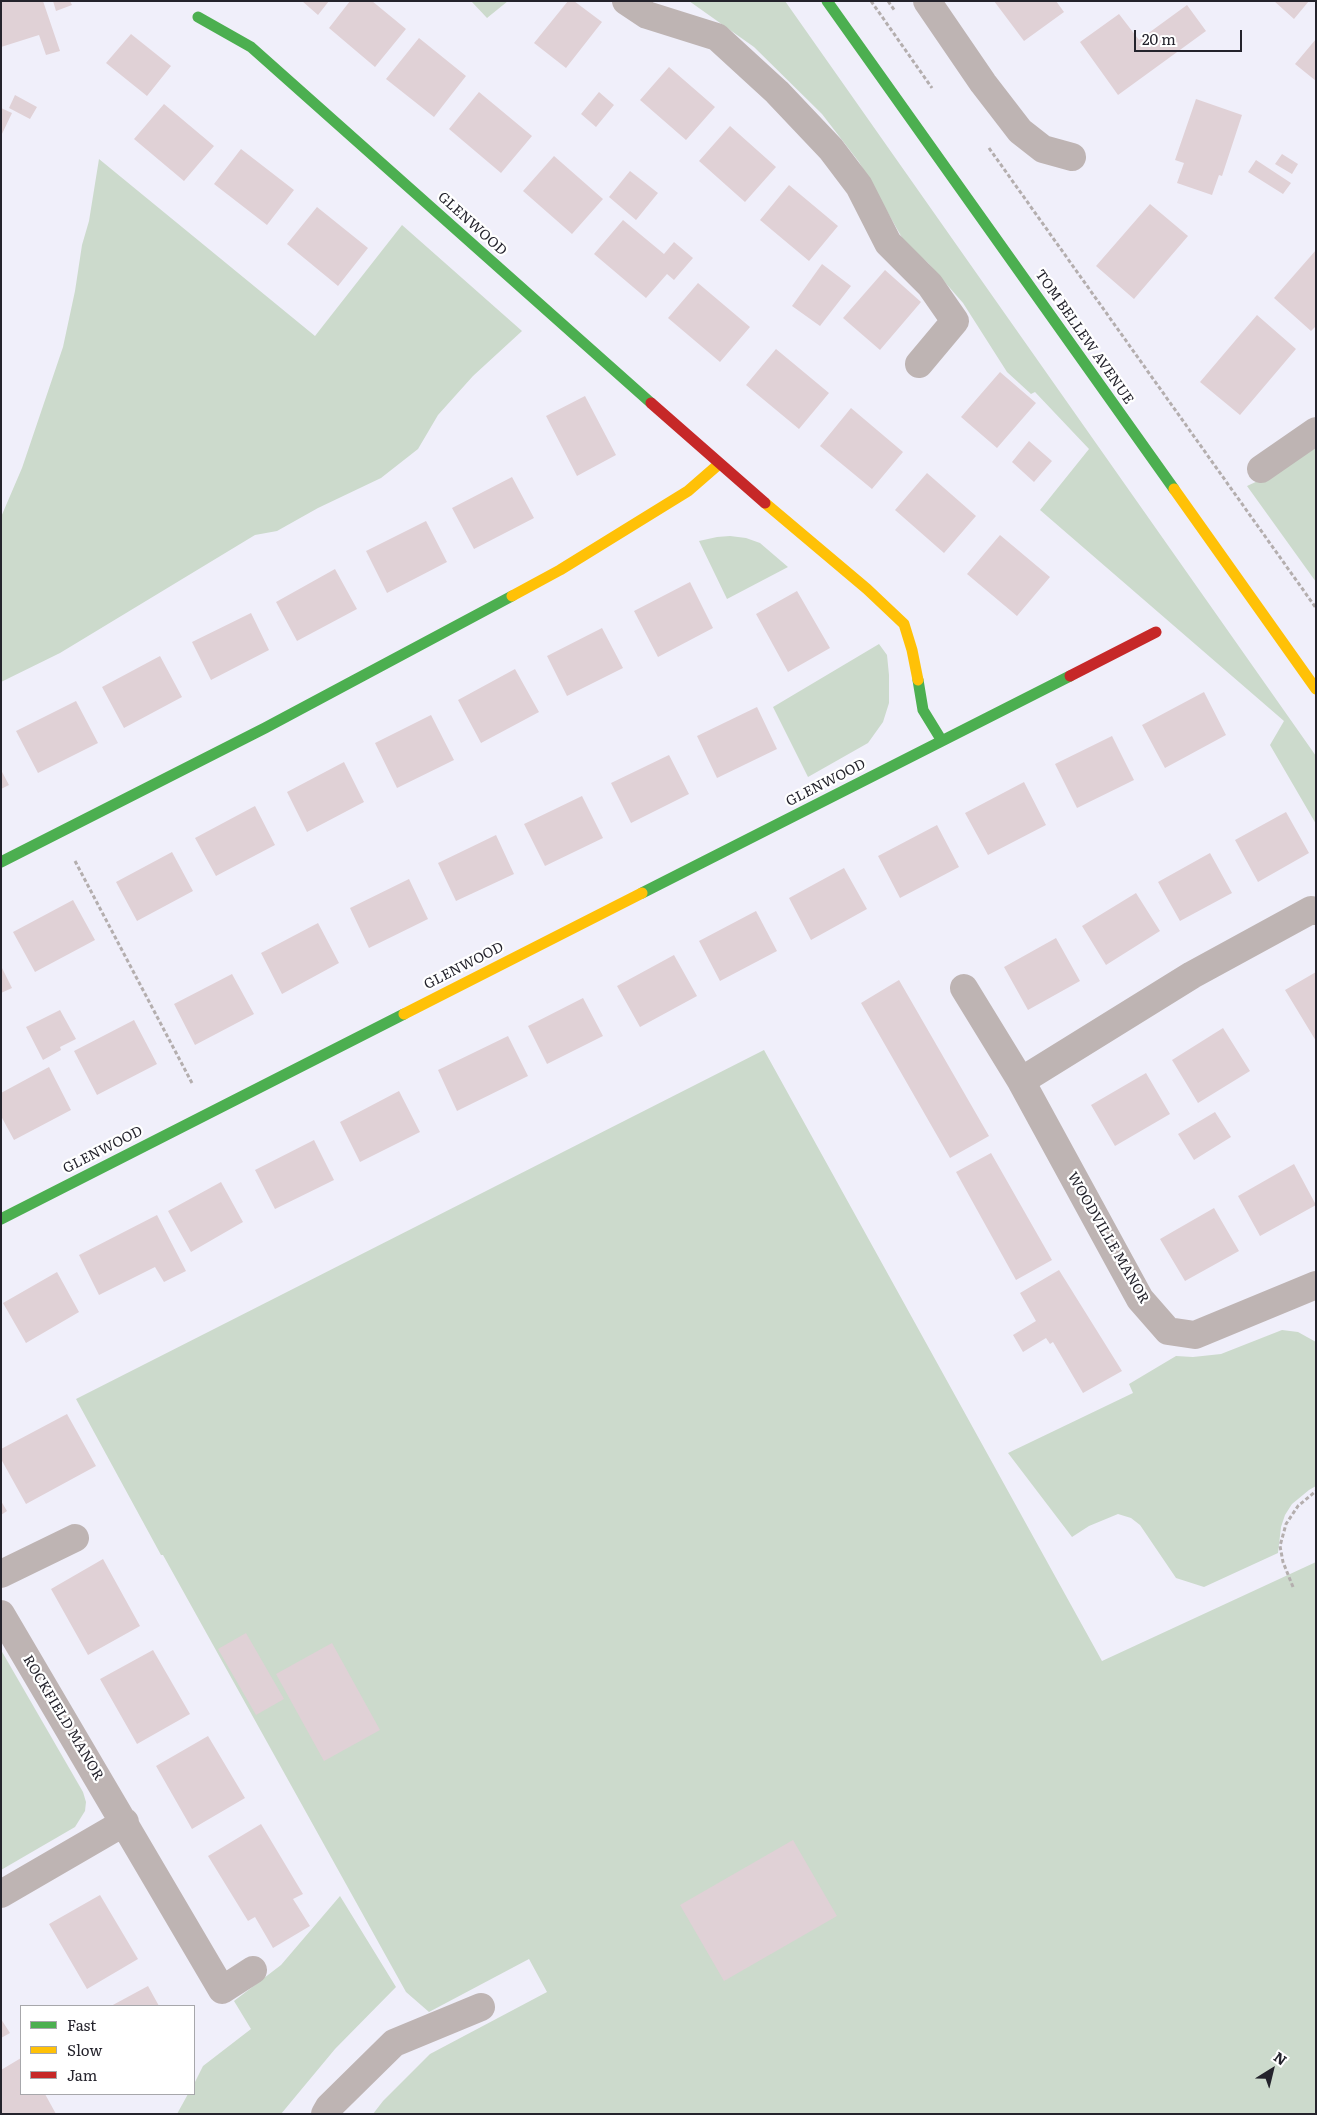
<!DOCTYPE html>
<style>
body{margin:0}
#map{position:relative;width:1317px;height:2115px;overflow:hidden;background:#f0effa;font-family:Literata,serif}
canvas{display:block}
.frame{position:absolute;inset:0;border:2px solid #24232c;pointer-events:none}
.legend{position:absolute;left:20px;top:2005px;width:175px;height:90px;box-sizing:border-box;background:#fff;border:1px solid #a7a7ab;margin:0;padding:6px 9px;list-style:none;font-size:15px;color:#24232c}
.legend li{display:flex;align-items:center;gap:10px;height:25px}
.legend b{width:25px;border:1px solid #a7a7ab}
.north{position:absolute;left:1247px;top:2045px;width:50px;height:50px;-webkit-text-stroke:4px #fff;paint-order:stroke;rotate:36deg;font-size:14px;font-weight:700;line-height:20px;text-align:center;color:#24232c}
.north::after{content:'';display:block;margin:auto;width:18px;height:22px;background:#24232c;clip-path:polygon(50% 0,100% 100%,50% 72%,0 100%)}
.scale{position:absolute;left:1134px;top:30px;width:108px;height:22px;box-sizing:border-box;border:2px solid #24232c;border-top:0;padding-left:6px;font-size:15px;line-height:18px;white-space:nowrap;color:#24232c;-webkit-text-stroke:4px #fff;paint-order:stroke}
</style>
<div id="map">
<canvas width="1317" height="2115"></canvas>
<div class="frame"></div>
<ul class="legend">
<li><b style="height:6px;background:#4caf50"></b>Fast</li>
<li><b style="height:6px;background:#ffc107"></b>Slow</li>
<li><b style="height:6px;background:#c62828"></b>Jam</li>
</ul>
<div class="north">N</div>
<div class="scale">20 m</div>
</div>
<script>
const ctx = document.querySelector('canvas').getContext('2d');
ctx.lineJoin = 'round';
function fillPath(path, color) {
  ctx.fillStyle = color;
  ctx.fill(path, 'evenodd');
}
function toPath(rows) {
  const path = new Path2D();
  for (const r of rows) {
    path.moveTo(r[0], r[1]);
    for (let i = 2; i < r.length; i += 2) path.lineTo(r[i], r[i + 1]);
  }
  return path;
}
function stroke(path, color, width, dash) {
  ctx.strokeStyle = color;
  ctx.lineWidth = width;
  ctx.lineCap = dash ? 'butt' : 'round';
  ctx.setLineDash(dash || []);
  ctx.stroke(path);
}
function drawText(font, color, halo, rows, align = 'center') {
  ctx.font = font + ' Literata,serif';
  ctx.lineWidth = 4.5;
  ctx.setLineDash([]);
  ctx.textBaseline = 'middle';
  ctx.strokeStyle = halo;
  ctx.fillStyle = color;
  for (const [text, x, y, turn = 0] of rows) {
    ctx.save();
    ctx.translate(x, y);
    ctx.rotate((+turn || 0) * Math.PI / 180);
    ctx.textAlign = isNaN(turn) ? turn : align;
    if (halo) ctx.strokeText(text, 0, 0);
    ctx.fillText(text, 0, 0);
    ctx.restore();
  }
}
fillPath(toPath([
 [471,1,508,1,487,18],
 [689,1,785,1,1316,756,1316,824,1270,745,1284,721,1040,510,1089,449,1035,392,1031,394,1007,372,963,303,928,263,905,243,859,162,822,114,754,47],
 [99,159,315,336,402,225,522,331,473,376,438,415,418,449,381,478,318,508,277,531,255,535,60,653,1,682,1,517,22,468,63,347,75,291,82,245,89,221],
 [1316,446,1316,582,1247,486,1262,479],
 [730,536,746,538,760,543,788,567,727,599,699,541,717,537],
 [879,644,887,655,889,675,889,703,883,722,868,743,808,777,773,707],
 [764,1050,1102,1661,1316,1562,1316,2114,373,2114,383,2101,430,2054,547,1992,529,1959,429,2012,406,1992,163,1555,161,1555,76,1399],
 [1282,1330,1298,1332,1316,1342,1316,1486,1309,1490,1292,1504,1285,1515,1281,1527,1278,1553,1204,1587,1176,1578,1140,1525,1131,1518,1118,1514,1089,1526,1072,1537,1008,1453,1133,1393,1129,1384,1176,1356,1193,1357,1221,1354],
 [1,1650,83,1792,86,1802,85,1811,75,1827,1,1870],
 [340,1896,396,1987,335,2049,281,2114,177,2114,188,2094,194,2094,194,2084,203,2066,251,2029,234,2001,281,1965]
]), '#ccdacc');
fillPath(toPath([
 [1,1,43,1,60,51,46,55,39,35,1,47],
 [53,1,70,1,72,5,56,11],
 [302,1,329,1,318,15],
 [350,1,372,1,406,29,375,67,329,28],
 [568,1,574,1,602,22,566,68,534,43],
 [994,1,1056,1,1064,12,1024,41],
 [1274,1,1309,1,1294,19],
 [1187,5,1206,31,1118,95,1080,42,1119,14,1139,40],
 [131,34,171,66,147,96,106,63],
 [419,38,466,76,434,117,386,79],
 [1316,39,1316,81,1295,64],
 [669,67,715,107,686,140,640,100],
 [479,92,532,136,501,173,449,129],
 [599,92,614,105,596,127,581,114],
 [15,95,37,107,30,119,9,108],
 [1196,99,1242,115,1222,176,1219,175,1212,195,1177,183,1184,163,1175,160],
 [164,104,214,146,184,181,134,139],
 [1,108,12,113,1,136],
 [730,126,776,167,745,202,699,161],
 [241,149,294,190,267,225,214,184],
 [1282,154,1298,164,1292,174,1275,164],
 [554,156,603,199,572,234,523,191],
 [1256,160,1291,183,1283,194,1248,172],
 [630,171,658,193,636,220,609,197],
 [789,185,838,226,809,261,760,220],
 [1150,204,1188,236,1134,299,1096,266],
 [317,207,368,248,338,286,287,244],
 [623,220,664,254,674,242,693,258,674,280,667,274,646,298,594,254],
 [1316,250,1316,326,1311,331,1274,298],
 [822,264,851,286,820,326,792,306],
 [885,270,921,302,880,350,843,318],
 [698,283,750,327,720,362,668,318],
 [1257,315,1296,349,1240,415,1200,382],
 [776,349,829,393,799,429,746,385],
 [1000,372,1036,403,997,448,961,417],
 [585,396,616,455,577,476,546,416],
 [851,408,903,452,872,489,820,446],
 [1029,441,1052,461,1034,482,1012,462],
 [927,473,976,516,944,553,895,510],
 [512,477,534,518,474,549,452,508],
 [426,521,447,562,387,593,366,551],
 [1000,535,1050,577,1017,616,967,574],
 [335,569,357,609,297,641,276,602],
 [690,582,713,628,658,657,634,611],
 [797,591,830,648,788,672,756,614],
 [251,613,269,650,211,680,192,642],
 [602,628,623,668,567,696,547,656],
 [160,656,182,697,124,728,102,687],
 [515,669,539,712,481,743,458,700],
 [1204,692,1226,735,1165,768,1142,725],
 [76,701,98,743,38,773,16,731],
 [757,707,777,749,717,778,697,736],
 [431,715,454,760,397,788,375,743],
 [1112,736,1134,780,1077,808,1055,764],
 [669,755,689,794,631,823,611,783],
 [344,762,364,802,307,832,287,792],
 [1,770,9,785,1,789],
 [1024,782,1046,825,988,855,965,813],
 [582,796,603,838,545,866,524,824],
 [255,806,275,845,216,876,195,838],
 [1286,812,1309,853,1258,882,1235,840],
 [937,825,959,867,900,898,878,856],
 [496,835,514,874,456,901,438,863],
 [172,852,193,891,137,921,116,882],
 [1210,853,1232,893,1180,921,1158,882],
 [844,868,867,909,811,940,789,898],
 [409,879,428,919,369,948,350,908],
 [1136,893,1160,931,1106,965,1082,926],
 [73,900,95,940,35,972,13,932],
 [756,911,777,951,720,981,699,941],
 [318,923,339,963,282,994,261,953],
 [1056,938,1080,981,1028,1010,1004,967],
 [674,955,697,996,640,1027,617,986],
 [1,966,12,988,1,993],
 [1316,972,1316,1041,1285,990],
 [232,974,254,1014,195,1045,174,1004],
 [899,980,989,1136,950,1158,861,1003],
 [583,998,603,1036,547,1064,528,1026],
 [60,1010,76,1039,60,1047,61,1050,43,1060,26,1027],
 [134,1020,157,1064,97,1095,74,1051],
 [1223,1028,1250,1071,1198,1103,1172,1060],
 [508,1036,528,1076,457,1111,438,1070],
 [49,1067,71,1110,14,1140,1,1116,1,1093],
 [1146,1073,1170,1114,1115,1146,1091,1105],
 [399,1091,420,1132,360,1162,340,1122],
 [1215,1112,1231,1137,1194,1160,1178,1134],
 [314,1140,334,1180,275,1209,255,1170],
 [991,1153,1052,1260,1016,1280,956,1172],
 [1294,1164,1316,1205,1260,1236,1238,1196],
 [221,1182,243,1222,191,1252,168,1211],
 [1214,1208,1239,1251,1185,1281,1160,1239],
 [157,1215,186,1271,164,1282,155,1267,99,1295,79,1255],
 [1059,1270,1122,1371,1083,1393,1053,1342,1050,1344,1046,1338,1023,1352,1013,1335,1036,1321,1020,1293],
 [57,1272,79,1312,26,1343,3,1303],
 [67,1414,96,1466,26,1504,1,1459,1,1449],
 [1,1501,7,1511,1,1515],
 [103,1559,140,1626,88,1655,51,1589],
 [246,1633,284,1699,256,1715,218,1649],
 [332,1643,380,1730,324,1761,276,1674],
 [153,1650,190,1714,137,1744,100,1679],
 [208,1736,245,1798,192,1829,156,1766],
 [261,1824,303,1894,293,1899,310,1926,273,1948,255,1917,248,1921,208,1856],
 [793,1840,837,1916,724,1981,680,1905],
 [100,1895,138,1959,87,1989,49,1924],
 [148,1986,159,2006,111,2006],
 [1,2019,10,2033,1,2038],
 [21,2058,21,2094,45,2094,56,2114,1,2114,1,2070]
]), '#e0d1d6');
stroke(toPath([
 [871,1,932,88],
 [888,1,895,11],
 [989,148,1316,608],
 [75,861,193,1085],
 [1293,1587,1283,1562,1280,1546,1286,1524,1298,1506,1316,1491]
]), '#b4aeae', 3, [4, 2.5]);
stroke(toPath([
 [626,1,647,15,717,37,777,92,831,149,859,186,888,243,930,285,955,321,919,364],
 [927,1,983,83,1020,131,1043,149,1072,157],
 [1261,469,1316,431],
 [964,988,1021,1081,1140,1299,1168,1331,1195,1335,1316,1285],
 [1021,1081,1192,975,1311,910,1316,911],
 [1,1574,75,1538],
 [1,1614,222,1990,253,1970],
 [1,1894,125,1822],
 [325,2114,329,2107,394,2043,481,2007]
]), '#beb4b3', 28);
stroke(toPath([
 [827,1,1174,489],
 [198,17,251,47,651,403],
 [918,680,923,710,942,741],
 [1,862,265,728,512,596],
 [642,893,1070,676],
 [1,1219,404,1014]
]), '#4caf50', 11);
stroke(toPath([
 [1174,489,1316,689],
 [765,503,867,589,904,624,912,650,918,680],
 [512,596,560,570,688,491,719,464],
 [404,1014,642,893]
]), '#ffc107', 11);
stroke(toPath([
 [651,403,765,503],
 [1070,676,1156,632]
]), '#c62828', 11);
drawText('14px', '#24232c', '#fff', [
 ["GLENWOOD",472,224,42],
 ["TOM BELLEW AVENUE",1084,337,55],
 ["GLENWOOD",826,783,-27],
 ["GLENWOOD",464,966,-27],
 ["GLENWOOD",103,1150,-27],
 ["WOODVILLE MANOR",1108,1238,60],
 ["ROCKFIELD MANOR",63,1718,59]
]);
</script>
